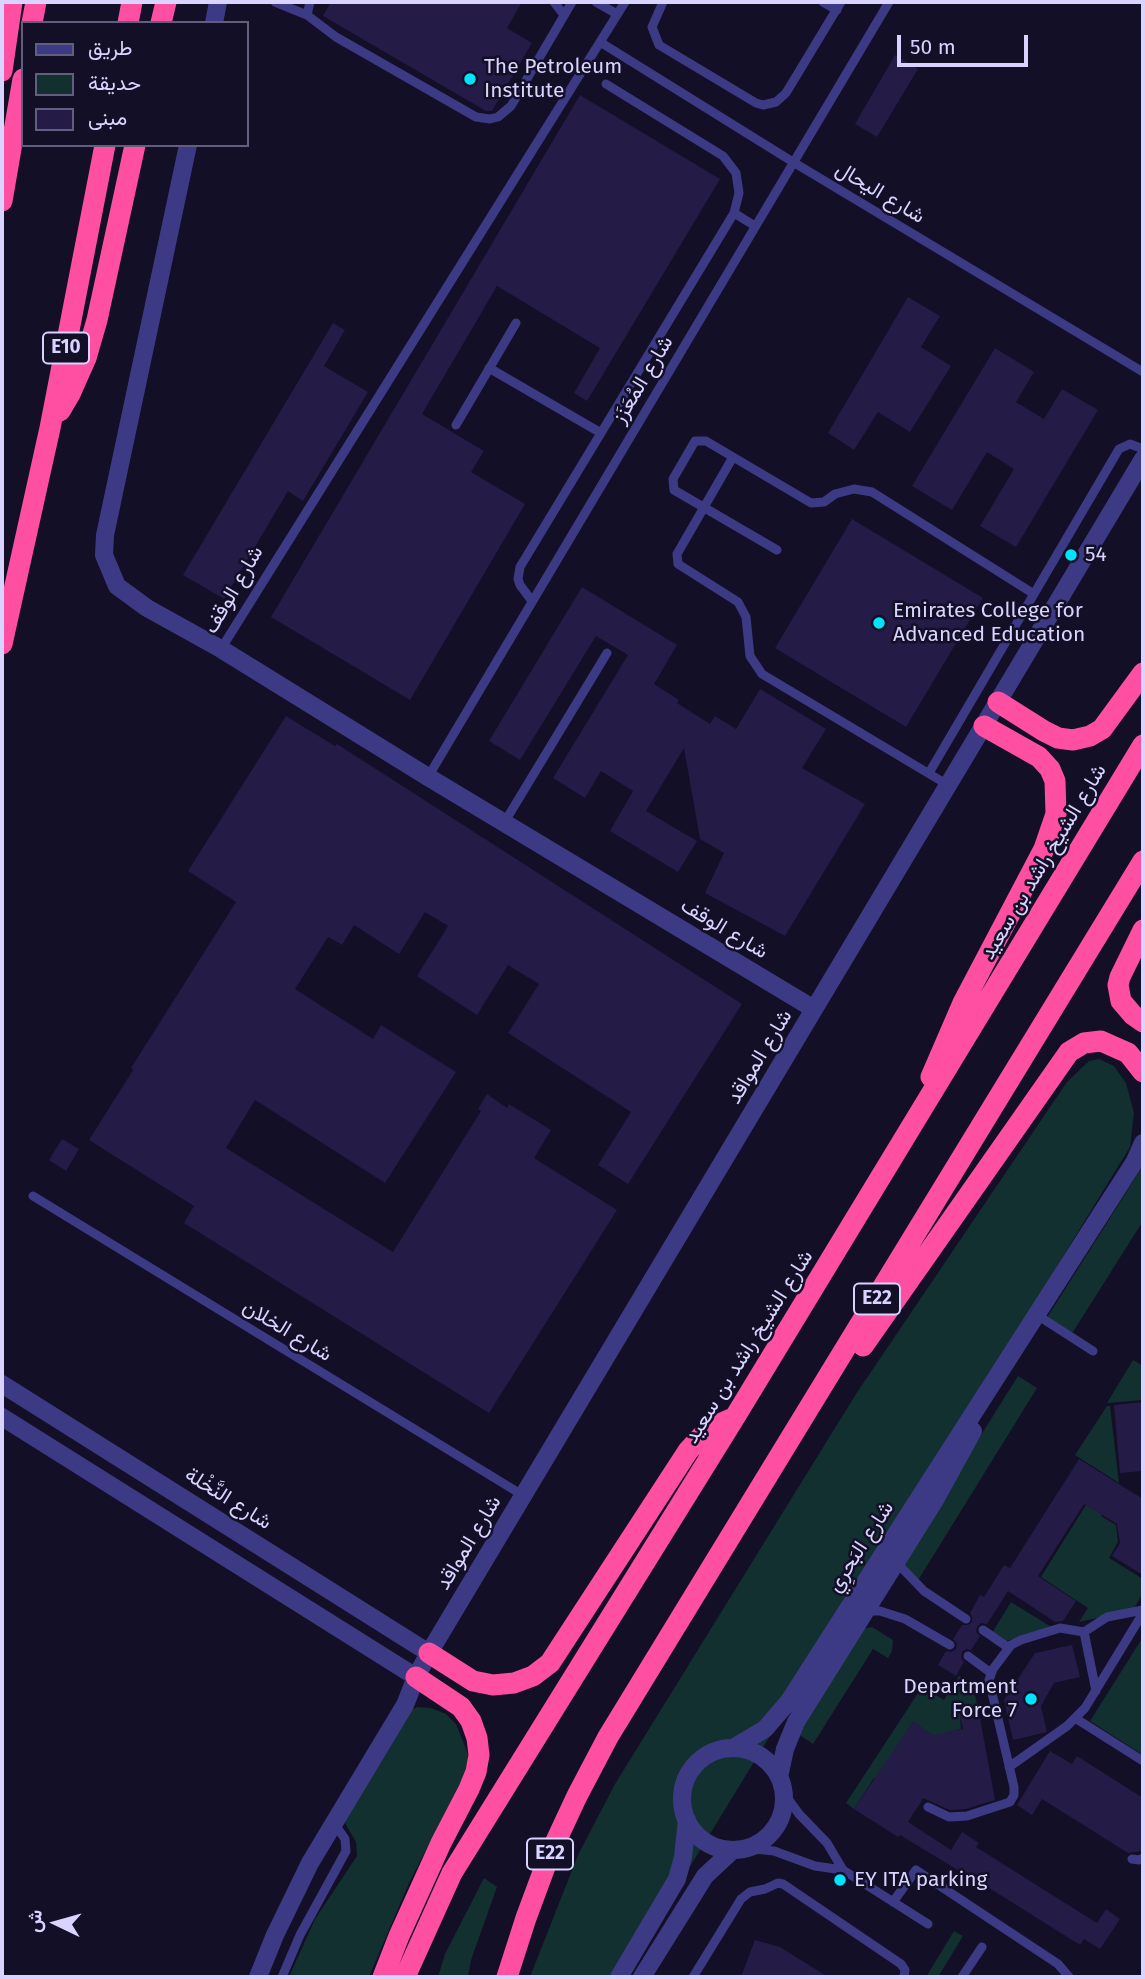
<!DOCTYPE html>
<meta charset="utf-8">
<style>
body{margin:0}
#map{position:relative;width:1145px;height:1979px;overflow:hidden;background:#130f26;font-family:"Fira Sans",Vazirmatn,sans-serif}
canvas{display:block}
.frame{position:absolute;inset:0;border:4px solid #d9d4ff;pointer-events:none}
.legend{position:absolute;left:21px;top:21px;width:228px;height:126px;box-sizing:border-box;background:#130f26;border:2px solid #625e7d;margin:0;padding:9px 12px;list-style:none;font-size:21px;color:#d9d4ff}
.legend li{display:flex;align-items:center;gap:14px;height:35px}
.legend b{width:35px;border:2px solid #625e7d}
.north{position:absolute;left:21px;top:1888px;width:70px;height:70px;-webkit-text-stroke:5px #130f26;paint-order:stroke;rotate:275deg;font-size:19px;font-weight:700;line-height:28px;text-align:center;color:#d9d4ff}
.north::after{content:'';display:block;margin:auto;width:24px;height:32px;background:#d9d4ff;clip-path:polygon(50% 0,100% 100%,50% 72%,0 100%)}
.scale{position:absolute;left:897px;top:35px;width:131px;height:32px;box-sizing:border-box;border:4px solid #d9d4ff;border-top:0;padding-left:9px;font-size:21px;line-height:24px;white-space:nowrap;color:#d9d4ff;-webkit-text-stroke:5px #130f26;paint-order:stroke}
</style>
<div id="map">
<canvas width="1145" height="1979"></canvas>
<div class="frame"></div>
<ul class="legend">
<li><b style="height:9px;background:#3d3a85"></b>طريق</li>
<li><b style="height:19px;background:#12302f"></b>حديقة</li>
<li><b style="height:19px;background:#241b47"></b>مبنى</li>
</ul>
<div class="north">ش</div>
<div class="scale">50 m</div>
</div>
<script>
const ctx = document.querySelector('canvas').getContext('2d');
ctx.lineJoin = 'round';
function fillPath(path, color) {
  ctx.fillStyle = color;
  ctx.fill(path, 'evenodd');
}
function toPath(rows) {
  const path = new Path2D();
  for (const r of rows) {
    if (r.length === 3) {
      path.moveTo(r[0] + r[2], r[1]);
      path.arc(r[0], r[1], r[2], 0, 2 * Math.PI);
      continue;
    }
    path.moveTo(r[0], r[1]);
    for (let i = 2; i < r.length; i += 2) path.lineTo(r[i], r[i + 1]);
  }
  return path;
}
function stroke(path, color, width, dash) {
  ctx.strokeStyle = color;
  ctx.lineWidth = width;
  ctx.lineCap = dash ? 'butt' : 'round';
  ctx.setLineDash(dash || []);
  ctx.stroke(path);
}
function drawText(font, color, halo, rows, align = 'center') {
  ctx.font = font + ' "Fira Sans",Vazirmatn,sans-serif';
  ctx.lineWidth = 5;
  ctx.setLineDash([]);
  ctx.textBaseline = 'middle';
  ctx.strokeStyle = halo;
  ctx.fillStyle = color;
  for (const [text, x, y, turn = 0] of rows) {
    ctx.save();
    ctx.translate(x, y);
    ctx.rotate((+turn || 0) * Math.PI / 180);
    ctx.textAlign = isNaN(turn) ? turn : align;
    if (halo) ctx.strokeText(text, 0, 0);
    ctx.fillText(text, 0, 0);
    ctx.restore();
  }
}
fillPath(toPath([
 [1099,1059,1114,1066,1126,1083,1134,1113,1130,1147,650,1932,625,1977,530,1977,578,1855,615,1784,856,1394,1067,1082,1089,1061],
 [1141,1169,1143,1170,1143,1221,1073,1332,1063,1334,1051,1326,1048,1316],
 [1133,1360,1143,1366,1143,1400,1107,1403],
 [1018,1376,1037,1388,917,1582,904,1574,902,1561],
 [1107,1406,1110,1406,1119,1483,1075,1455],
 [1104,1476,1120,1486,1101,1516,1116,1525,1118,1542,1109,1558,1143,1579,1143,1593,1133,1610,1079,1622,1088,1608,1041,1577],
 [1011,1602,1053,1628,999,1643,990,1636],
 [872,1627,893,1640,892,1651,888,1658,873,1649,813,1744,797,1733,861,1629],
 [1143,1637,1143,1755,1090,1721],
 [959,1676,972,1683,979,1712,960,1716,961,1729,949,1732,952,1747,945,1751,917,1794,923,1798,918,1807,874,1778,854,1809,846,1803,920,1690,926,1689,944,1700],
 [913,1722,945,1744,915,1789,883,1768],
 [417,1707,431,1708,446,1714,456,1724,468,1754,466,1772,409,1883,369,1977,289,1977,315,1919,357,1856,356,1842,345,1823,348,1810,391,1746,408,1712],
 [484,1878,497,1887,471,1960,468,1977,438,1977,445,1954],
 [954,1931,963,1936,938,1977,926,1977]
]), '#12302f');
fillPath(toPath([
 [331,2,522,2,507,28,532,43,492,111,486,111,323,16],
 [895,55,918,69,877,137,855,124],
 [580,95,720,179,587,401,574,393,600,348,497,286,422,414,484,451,471,472,525,504,410,700,271,617],
 [908,297,940,316,921,347,951,366,910,432,878,412,854,450,828,433],
 [333,323,345,330,324,366,368,392,303,501,288,491,224,599,183,575],
 [995,348,1034,372,1016,402,1044,419,1062,389,1098,410,1016,547,980,526,1014,469,987,452,952,510,912,486],
 [852,519,983,598,906,727,775,648],
 [582,587,677,645,654,684,679,700,677,703,710,724,715,716,736,729,760,689,826,729,802,768,865,804,785,936,705,893,724,853,700,839,684,748,646,811,697,841,678,872,610,831,633,791,601,771,585,798,553,778,628,655,596,636,520,760,489,741],
 [286,716,335,746,337,744,742,1004,628,1184,598,1165,631,1112,508,1033,539,984,508,965,477,1015,417,976,448,926,425,912,399,954,354,925,342,945,328,937,295,989,373,1039,381,1025,456,1072,385,1183,255,1100,226,1148,393,1252,481,1111,478,1109,487,1094,507,1108,509,1104,551,1130,534,1158,617,1210,489,1413,184,1223,194,1206,89,1140,133,1070,131,1068,236,902,188,871],
 [62,1139,79,1149,66,1171,49,1160],
 [1143,1402,1143,1471,1120,1473,1114,1405],
 [1079,1459,1143,1499,1143,1575,1112,1556,1120,1543,1117,1524,1084,1504,1038,1576,1076,1601,1063,1621,1055,1622,1008,1591,987,1624,981,1623,977,1627,976,1632,980,1636,971,1650,966,1649,962,1652,961,1658,964,1662,956,1676,938,1665,946,1651,951,1652,956,1649,957,1644,953,1639,962,1625,968,1625,972,1622,972,1617,970,1613,980,1595,984,1597,1004,1565,1010,1568],
 [1072,1645,1080,1677,1054,1683,1041,1706,1047,1732,1013,1740,1004,1700,1035,1653],
 [979,1712,995,1800,966,1809,950,1810,923,1798,908,1822,951,1850,962,1832,979,1843,976,1847,1097,1923,1106,1909,1120,1919,1100,1949,1084,1939,1080,1945,962,1871,961,1872,900,1835,898,1837,854,1809,913,1722,933,1735,963,1729,960,1716],
 [1050,1751,1072,1764,1077,1756,1143,1798,1143,1848,1141,1851,1128,1853,1042,1799,1032,1815,1017,1805],
 [755,1940,780,1947,828,1977,741,1977]
]), '#241b47');
stroke(toPath([
 [275,2,307,15],
 [310,2,307,15,336,37,476,117,490,119,498,117,511,106,572,2],
 [554,2,564,15],
 [596,2,617,14],
 [663,2,652,27,659,45,756,103,763,105,776,102,786,93,841,2],
 [823,2,837,10],
 [600,42,793,162,1143,372],
 [734,213,755,226],
 [489,368,601,433],
 [456,425,516,323],
 [733,457,677,554,678,564,738,602,746,617,750,656,762,674,948,785],
 [777,550,674,490,673,479,695,441,706,441,811,503,824,502,835,494,854,489,872,492,1034,594],
 [532,601,520,585,518,579,520,567,734,213,739,193,736,173,723,156,606,84],
 [221,649,625,2],
 [929,773,1119,449,1130,444,1143,449],
 [428,777,889,2],
 [504,823,607,653],
 [33,1196,524,1496],
 [1037,1315,1093,1351],
 [897,1563,924,1591,966,1619],
 [866,1611,880,1611,905,1619,950,1645],
 [983,1630,1009,1648],
 [1084,1632,1096,1691],
 [968,1656,991,1673],
 [1075,1718,1143,1761],
 [1009,1767,1067,1726,1085,1708,1143,1613],
 [783,1792,799,1814,827,1843,843,1870],
 [928,1807,949,1817,967,1816,1010,1802,1014,1795,1014,1787,989,1680,993,1669,1011,1645,1021,1640,1060,1628,1084,1632,1107,1617,1143,1610],
 [746,1848,774,1851,815,1866,843,1870,928,1924],
 [1132,1859,1139,1860,1143,1858],
 [893,1902,916,1870,1058,1964,1069,1977],
 [282,1977,300,1935,346,1851,345,1839,334,1823],
 [693,1977,741,1899,750,1892,765,1889,778,1883,783,1884,901,1964,905,1970,904,1977],
 [962,1977,982,1947]
]), '#3d3a85', 9);
stroke(toPath([
 [214,23,218,2],
 [188,145,105,535,104,555,117,586,147,608,221,649,428,777,814,1009],
 [2,1384,429,1653],
 [2,1417,416,1677],
 [733,1748,765,1729,789,1701,1135,1161,1143,1143],
 [733,1799,51],
 [779,1777,785,1749,796,1722,935,1500,973,1431],
 [258,1977,275,1935,310,1863,405,1705,416,1677,429,1653,1143,459],
 [619,1977,677,1879,683,1857,687,1820],
 [642,1977,705,1876,733,1850]
]), '#3d3a85', 18);
stroke(toPath([
 [32,23,36,2],
 [128,23,132,2],
 [161,23,166,2],
 [2,71,12,2],
 [2,201,23,79],
 [60,411,70,394,86,358,97,320,135,145],
 [2,644,50,428,105,145],
 [998,702,1044,731,1058,738,1073,740,1090,736,1102,729,1143,673],
 [1143,930,1120,977,1118,985,1121,1001,1133,1015,1143,1022],
 [931,1077,963,1003,1044,849,1056,814,1055,781,1050,769,1039,757,984,726],
 [863,1346,1069,1052,1084,1043,1101,1041,1128,1053,1143,1072],
 [429,1653,473,1681,493,1685,514,1683,533,1676,550,1663,688,1451,701,1437,717,1425,733,1418],
 [383,1977,399,1936,441,1843,469,1789,476,1772,479,1755,477,1738,471,1721,461,1707,416,1677],
 [405,1977,452,1873,735,1417,1143,745],
 [507,1977,526,1918,549,1856,577,1796,608,1737,1143,861]
]), '#ff4fa3', 21);
for (const [x, y, r, color] of [
 [470,79,7,"#00e5ff"],
 [1071,555,7,"#00e5ff"],
 [879,623,7,"#00e5ff"],
 [1031,1699,7,"#00e5ff"],
 [840,1880,7,"#00e5ff"]
]) {
  const dot = new Path2D();
  dot.arc(x, y, r, 0, 2 * Math.PI);
  ctx.fillStyle = color;
  ctx.fill(dot);
  stroke(dot, '#130f26', 2.5);
}
for (const [x, y, w] of [
 [66,348,46],
 [877,1299,46],
 [550,1854,46]
]) {
  const box = new Path2D();
  box.roundRect(x - w / 2, y - 15.5, w, 31, 5);
  ctx.fillStyle = '#130f26';
  ctx.fill(box);
  stroke(box, '#d9d4ff', 2);
}
drawText('bold 19px', '#d9d4ff', null, [
 ["E10",66,348],
 ["E22",877,1299],
 ["E22",550,1854]
]);
drawText('21px', '#d9d4ff', '#130f26', [
 ["The Petroleum",484,67],
 ["Institute",484,91],
 ["54",1085,555],
 ["Emirates College for",893,611],
 ["Advanced Education",893,635],
 ["Department",1017,1687,"right"],
 ["Force 7",1017,1711,"right"],
 ["EY ITA parking",854,1880]
], 'left');
drawText('21px', '#d9d4ff', '#130f26', [
 ["شارع اليحال",880,193,31],
 ["شارع المُعَزَز",643,380,-59],
 ["شارع الوقف",234,590,-60],
 ["شارع الشيخ راشد بن سعيد",1044,862,-59],
 ["شارع الوقف",724,929,31],
 ["شارع المواقد",760,1057,-59],
 ["شارع الخلان",287,1331,31],
 ["شارع الشيخ راشد بن سعيد",749,1347,-58],
 ["شارع النَّخْلة",228,1499,32],
 ["شارع المواقد",469,1543,-59],
 ["شارع البَحرِي",861,1547,-57]
]);
</script>
